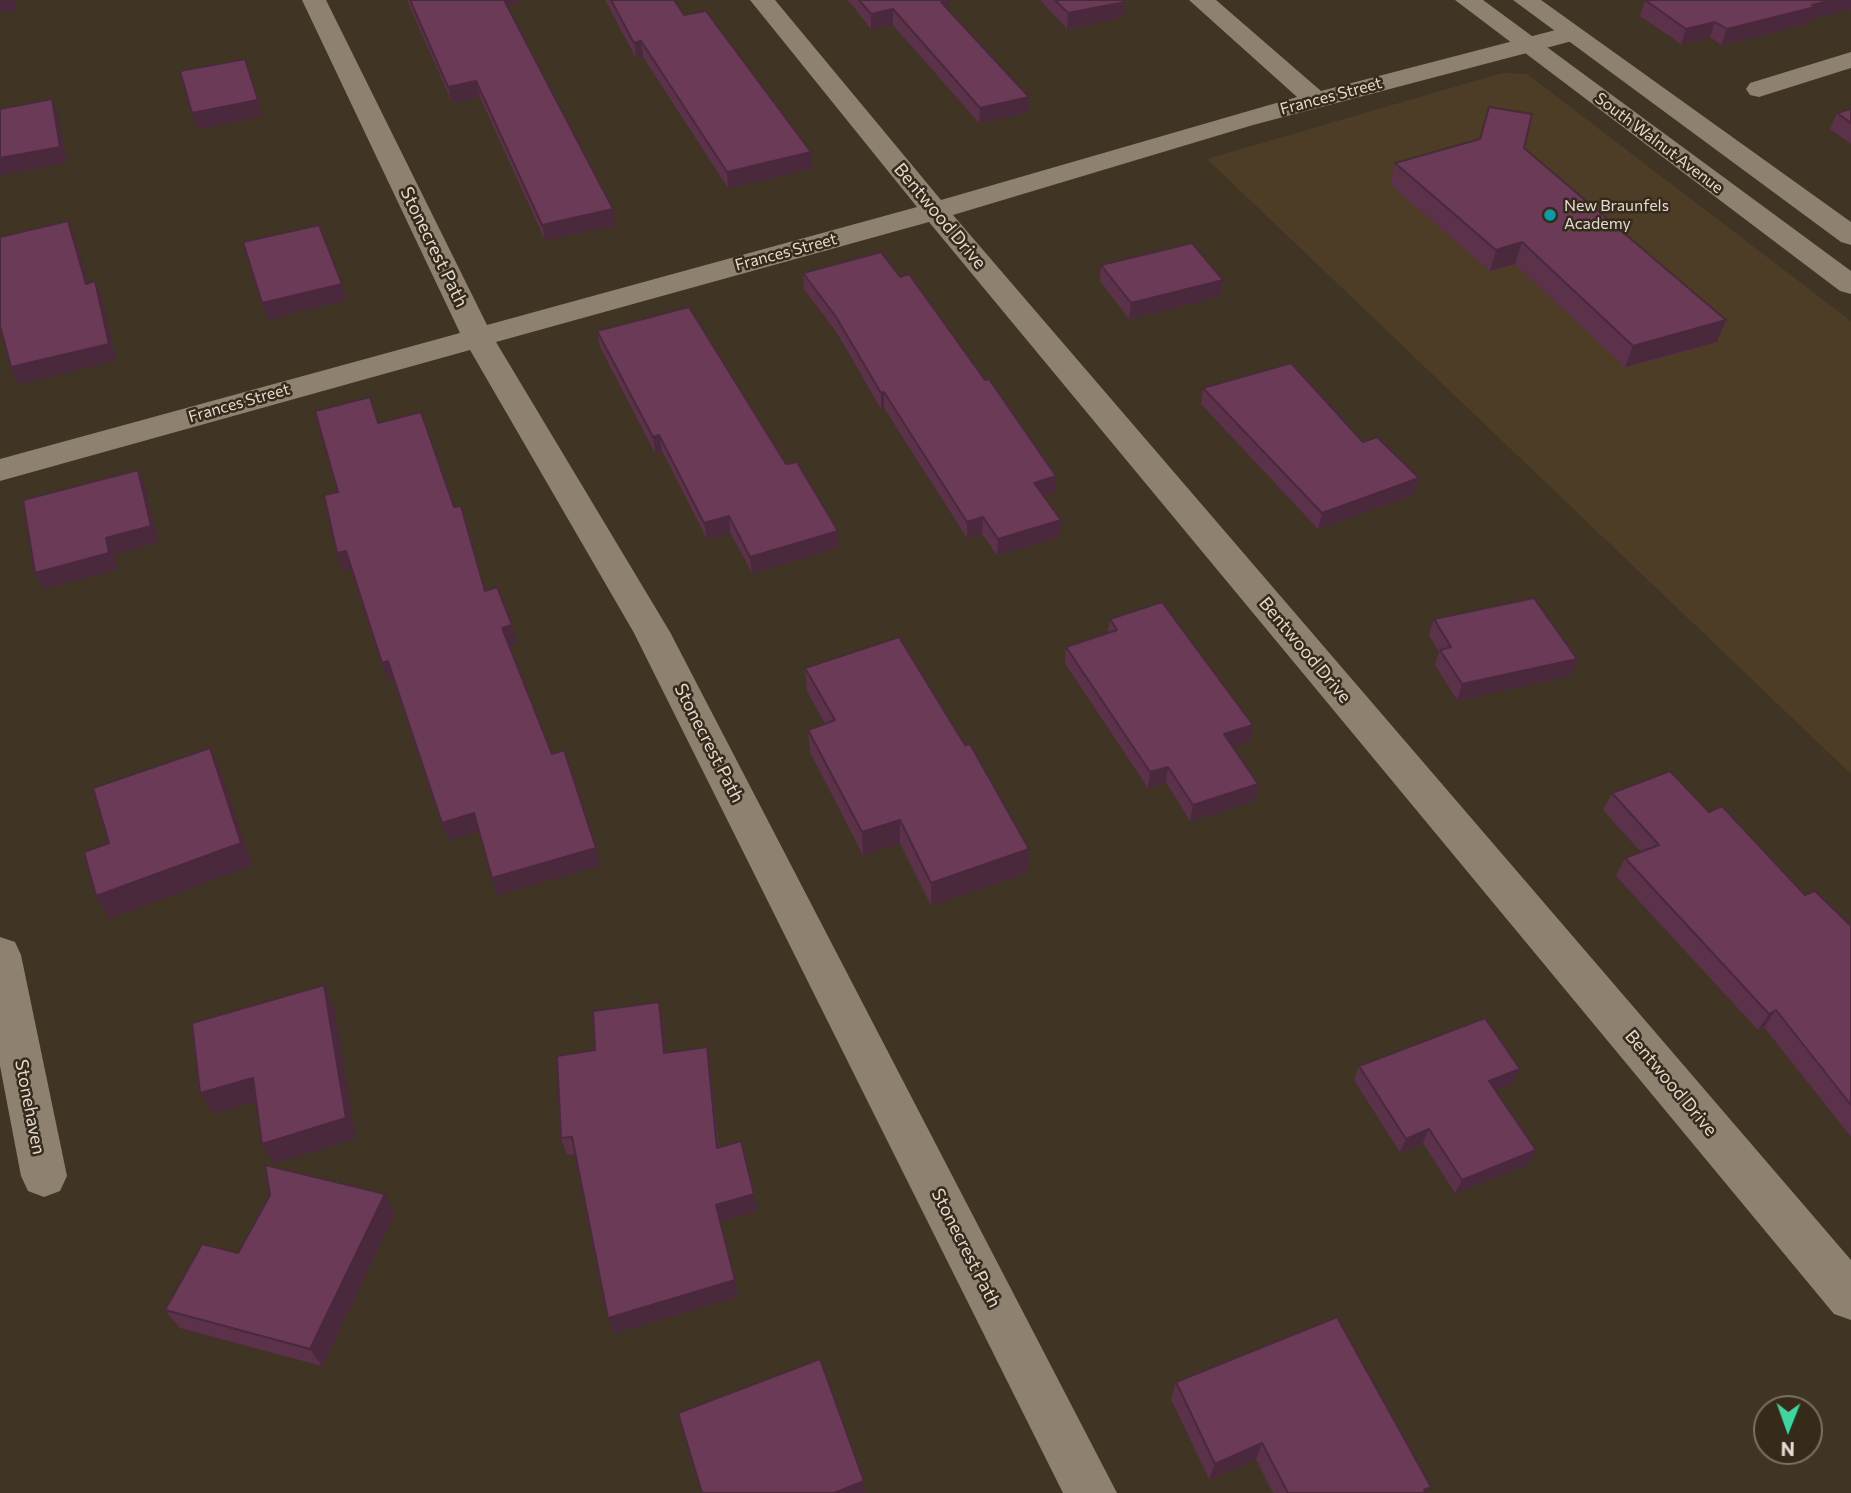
<!DOCTYPE html>
<style>
body{margin:0}
#map{position:relative;width:1851px;height:1493px;overflow:hidden;background:#403425;font-family:Commissioner,sans-serif}
canvas{display:block}
.north{position:absolute;left:1753px;top:1395px;width:70px;height:70px;box-sizing:border-box;background:#362a1b;border:2px solid #7b7064;border-radius:50%;rotate:181deg;font-size:19px;font-weight:700;line-height:28px;text-align:center;color:#e2dad1}
.north::after{content:'';display:block;margin:auto;width:24px;height:32px;background:#40d4a1;clip-path:polygon(50% 0,100% 100%,50% 72%,0 100%)}
</style>
<div id="map">
<canvas width="1851" height="1493"></canvas>
<div class="north">N</div>
</div>
<script>
const ctx = document.querySelector('canvas').getContext('2d');
ctx.lineJoin = 'round';
function fillPath(path, color) {
  ctx.fillStyle = color;
  ctx.fill(path, 'evenodd');
}
function toPath(rows) {
  const path = new Path2D();
  for (const r of rows) {
    path.moveTo(r[0], r[1]);
    for (let i = 2; i < r.length; i += 2) path.lineTo(r[i], r[i + 1]);
  }
  return path;
}
function stroke(path, color, width, dash) {
  ctx.strokeStyle = color;
  ctx.lineWidth = width;
  ctx.lineCap = dash ? 'butt' : 'round';
  ctx.setLineDash(dash || []);
  ctx.stroke(path);
}
function drawText(font, color, halo, rows, align = 'center') {
  ctx.font = font + ' Commissioner,sans-serif';
  ctx.lineWidth = 5;
  ctx.setLineDash([]);
  ctx.textBaseline = 'middle';
  ctx.strokeStyle = halo;
  ctx.fillStyle = color;
  for (const [text, x, y, turn = 0] of rows) {
    ctx.save();
    ctx.translate(x, y);
    ctx.rotate((+turn || 0) * Math.PI / 180);
    ctx.textAlign = isNaN(turn) ? turn : align;
    if (halo) ctx.strokeText(text, 0, 0);
    ctx.fillText(text, 0, 0);
    ctx.restore();
  }
}
fillPath(toPath([
 [1502,73,1527,74,1851,321,1851,774,1207,159]
]), '#4d3d27');
fillPath(toPath([
 [302,0,326,0,487,325,917,207,750,0,775,0,941,200,1297,97,1189,0,1216,0,1321,91,1571,26,1580,29,1584,34,1580,39,1253,125,953,215,1851,1260,1851,1320,1834,1314,929,222,496,342,670,632,1117,1493,1063,1493,634,633,470,350,0,481,0,459,460,333,302,0],
 [1851,52,1851,68,1759,97,1750,95,1746,89,1750,83,1851,52],
 [0,937,15,942,21,955,67,1176,60,1191,44,1197,28,1191,21,1176,0,1066,0,937]
]), '#8f8170');
fillPath(toPath([
 [1455,0,1483,0,1851,271,1851,294,1840,291,1455,0],
 [1513,0,1541,0,1851,222,1851,245,1841,242,1513,0]
]), '#8f8170');
fillPath(toPath([
 [407,0,517,0,518,3,507,5,616,225,545,240,480,97,452,102],
 [605,0,674,0,684,15,812,168,728,188,643,57,636,58],
 [848,0,950,0,950,12,1029,97,1028,112,979,123,893,25,871,29],
 [1040,0,1123,0,1125,2,1123,17,1067,29],
 [1645,0,1810,19,1809,23,1721,45,1710,37,1681,44,1640,16],
 [1851,109,1851,144,1830,129,1837,113],
 [1524,148,1726,320,1717,342,1625,367,1515,264,1490,271,1390,184,1395,163],
 [1101,265,1223,280,1220,296,1129,319,1100,281],
 [803,273,1055,492,1043,496,1060,536,997,555,982,534,967,538,884,408,881,409,837,333,804,289],
 [597,331,786,464,838,531,838,547,752,573,730,532,707,539,662,451,655,453,600,347],
 [1203,388,1363,442,1419,478,1414,494,1318,529,1201,404],
 [1110,619,1250,741,1232,746,1258,784,1255,800,1190,821,1166,782,1148,788,1065,663,1066,647,1108,633],
 [1434,619,1577,659,1571,675,1457,700,1435,665,1439,652,1429,635],
 [805,668,1029,849,1027,872,931,905,900,843,863,855,810,752,808,730,825,724,807,691],
 [1612,793,1709,812,1805,895,1851,926,1851,1137,1764,1027,1758,1030,1616,876,1625,858,1641,852,1603,810],
 [659,1002,663,1020,666,1053,710,1065,719,1147,757,1211,720,1221,738,1296,613,1333,575,1154,567,1155,561,1138,595,1050],
 [1359,1066,1513,1083,1495,1090,1528,1164,1455,1193,1423,1143,1400,1152,1354,1080],
 [395,1213,322,1366,180,1328,165,1310,238,1253],
 [1176,1382,1427,1493,1273,1493,1256,1459,1209,1479,1171,1399]
]), '#5b324a');
fillPath(toPath([
 [0,0,15,0,17,9,0,12],
 [501,0,517,0,518,3,502,6],
 [950,0,950,15,941,2],
 [1833,0,1851,0,1851,9,1810,19,1809,23,1721,45,1727,29],
 [1125,2,1123,17,1067,29,1068,13],
 [893,9,893,25,871,29,871,14],
 [1715,22,1710,37,1681,44,1686,29],
 [641,41,643,57,636,58,634,43],
 [476,81,480,97,452,102,448,87],
 [1029,97,1028,112,979,123,980,108],
 [52,99,58,114,67,162,0,175,0,158],
 [258,100,262,116,197,129,192,113],
 [811,152,812,168,728,188,727,172],
 [613,209,616,225,545,240,542,225],
 [68,221,75,237,93,300,86,284],
 [1522,242,1515,264,1490,271,1496,250],
 [1223,280,1220,296,1129,319,1131,303],
 [95,281,102,297,116,360,18,384,11,367],
 [342,284,346,300,268,319,262,303],
 [1726,320,1717,342,1625,367,1633,346],
 [884,392,884,408,881,409,881,393],
 [659,435,662,451,655,453,653,437],
 [138,470,145,486,158,542,114,554,117,569,43,589,35,573,106,538],
 [1056,476,1055,492,1033,499,1034,483],
 [1419,478,1414,494,1318,529,1322,513],
 [729,516,730,532,707,539,704,523],
 [983,517,982,534,967,538,967,522],
 [1061,520,1060,536,997,555,998,539],
 [838,531,838,547,752,573,750,557],
 [346,551,352,569,343,571,337,553],
 [512,625,517,643,507,646,502,628],
 [1577,659,1571,675,1457,700,1462,684],
 [388,661,394,679,388,681,382,663],
 [1253,725,1250,741,1221,750,1224,734],
 [210,748,221,771,252,865,109,918,96,896],
 [1168,767,1166,782,1148,788,1150,772],
 [1258,784,1255,800,1190,821,1193,805],
 [474,813,479,831,448,840,442,823],
 [900,820,900,843,863,855,862,832],
 [596,848,600,865,497,895,492,878],
 [1029,849,1027,872,931,905,931,883],
 [324,985,334,1006,356,1138,274,1163,262,1144],
 [659,1002,663,1020,668,1071,664,1053],
 [1776,1010,1764,1027,1758,1030,1769,1014],
 [707,1047,710,1065,720,1165,717,1148],
 [1520,1069,1513,1083,1482,1095,1489,1081],
 [253,1078,264,1099,213,1113,200,1093],
 [1429,1129,1423,1143,1400,1152,1406,1139],
 [1536,1150,1528,1164,1455,1193,1462,1180],
 [385,1194,395,1213,322,1366,310,1349],
 [754,1194,757,1211,719,1221,716,1205],
 [735,1280,738,1296,613,1333,608,1318],
 [1262,1443,1256,1459,1209,1479,1215,1464],
 [864,1481,865,1493,834,1493]
]), '#4a293c');
const building = toPath([
 [410,0,504,0,613,209,542,225,476,81,448,87,410,0],
 [611,0,674,0,684,15,706,11,811,152,727,172,641,41,634,43,611,0],
 [859,0,950,0,941,2,1029,97,980,108,893,9,871,14,859,0],
 [1055,0,1123,0,1125,2,1068,13,1055,0],
 [1645,0,1833,0,1812,5,1815,7,1727,29,1715,22,1686,29,1645,0],
 [245,59,258,100,192,113,180,71,245,59],
 [52,99,60,147,0,158,0,109,52,99],
 [1489,107,1532,114,1524,148,1726,320,1633,346,1522,242,1496,250,1395,163,1480,139,1489,107],
 [1851,109,1851,123,1837,113,1851,109],
 [68,221,86,284,95,281,109,344,11,367,0,326,0,237,68,221],
 [319,225,342,284,262,303,243,242,319,225],
 [1192,243,1223,280,1131,303,1101,265,1192,243],
 [881,252,900,277,909,274,985,380,989,379,1056,476,1034,483,1061,520,998,539,983,517,967,522,884,392,881,393,836,317,803,273,881,252],
 [689,307,786,464,797,462,838,531,750,557,729,516,704,523,659,435,653,437,597,331,689,307],
 [1291,363,1363,442,1377,437,1419,478,1322,513,1203,388,1291,363],
 [370,397,378,423,421,412,454,507,461,506,485,591,497,587,512,625,502,628,552,754,564,750,596,848,492,878,474,813,442,823,388,661,382,663,346,551,337,553,324,495,338,492,315,411,370,397],
 [138,470,151,526,106,538,109,553,35,573,23,500,138,470],
 [1534,598,1577,659,1462,684,1440,650,1451,647,1434,619,1534,598],
 [1162,602,1253,725,1224,734,1258,784,1193,805,1168,767,1150,772,1066,647,1117,630,1110,619,1162,602],
 [899,637,965,745,970,744,1029,849,931,883,900,820,862,832,808,730,835,720,805,668,899,637],
 [210,748,241,843,96,896,84,852,109,843,93,788,210,748],
 [1670,771,1709,812,1722,806,1805,895,1815,891,1851,926,1851,1105,1776,1010,1769,1014,1625,858,1659,845,1612,793,1670,771],
 [324,985,346,1118,262,1144,253,1078,200,1093,192,1023,324,985],
 [659,1002,664,1053,707,1047,717,1148,741,1141,754,1194,716,1205,735,1280,608,1318,572,1137,561,1138,557,1056,595,1050,593,1011,659,1002],
 [1485,1018,1520,1069,1489,1081,1536,1150,1462,1180,1429,1129,1406,1139,1359,1066,1485,1018],
 [265,1165,385,1194,310,1349,165,1310,202,1244,238,1253,270,1195,265,1165],
 [1337,1317,1431,1487,1424,1490,1426,1493,1288,1493,1262,1443,1215,1464,1176,1382,1337,1317],
 [820,1359,864,1481,834,1493,702,1493,678,1413,820,1359]
]);
fillPath(building, '#6a3a56');
stroke(building, '#4a293c', 2);
for (const [x, y, r, color] of [
 [1550,215,7,"#0f9aa8"]
]) {
  const dot = new Path2D();
  dot.arc(x, y, r, 0, 2 * Math.PI);
  ctx.fillStyle = color;
  ctx.fill(dot);
  stroke(dot, '#362a1b', 2.5);
}
drawText('16px', '#e2dad1', '#362a1b', [
 ["Frances Street",1331,96,-15],
 ["South Walnut Avenue",1659,143,37],
 ["Frances Street",786,252,-15],
 ["Frances Street",239,403,-16]
]);
drawText('16px', '#e2dad1', '#362a1b', [
 ["New Braunfels",1564,206],
 ["Academy",1564,224]
], 'left');
drawText('18px', '#e2dad1', '#362a1b', [
 ["Bentwood Drive",940,216,50],
 ["Stonecrest Path",434,247,64],
 ["Bentwood Drive",1305,650,50],
 ["Stonecrest Path",709,743,63],
 ["Bentwood Drive",1671,1083,50],
 ["Stonehaven",30,1107,79],
 ["Stonecrest Path",966,1248,63]
]);
</script>
